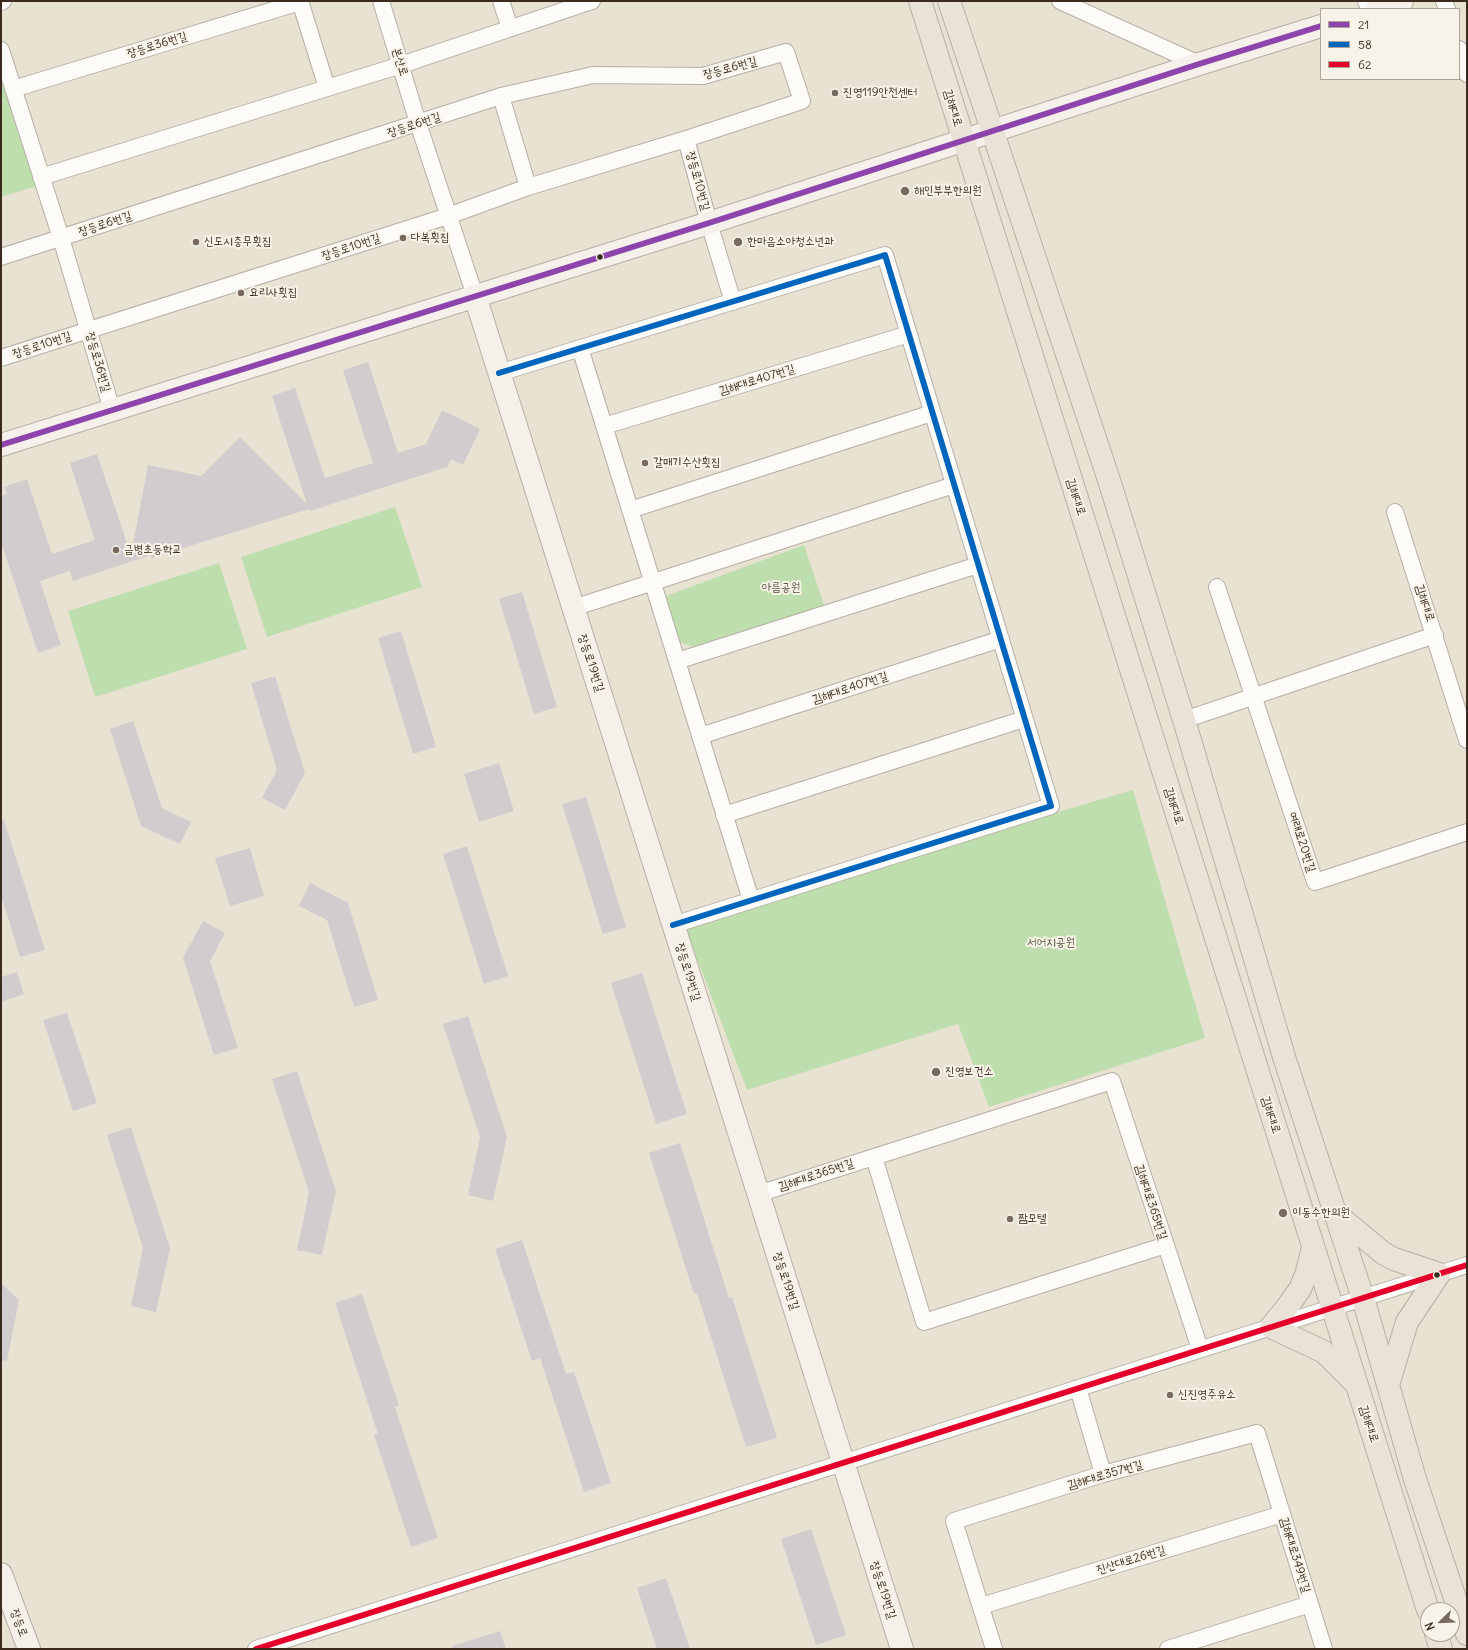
<!DOCTYPE html>
<meta charset="utf-8">
<style>
body{margin:0}
#map{position:relative;width:1468px;height:1650px;overflow:hidden;background:#e8e2d3;font-family:Delius,sans-serif}
canvas{display:block}
.frame{position:absolute;inset:0;border:2px solid #3b2a1e;pointer-events:none}
.legend{position:absolute;left:1320px;top:8px;width:140px;height:72px;box-sizing:border-box;background:#f7f3e8;border:1px solid #aca397;margin:0;padding:5px 7px;list-style:none;font-size:12px;color:#3b2a1e}
.legend li{display:flex;align-items:center;gap:8px;height:20px}
.legend b{width:20px;border:1px solid #aca397}
.north{position:absolute;left:1420px;top:1602px;width:40px;height:40px;box-sizing:border-box;background:#f7f3e8;border:1px solid #aca397;border-radius:50%;rotate:247deg;font-size:11px;font-weight:700;line-height:16px;text-align:center;color:#3b2a1e}
.north::after{content:'';display:block;margin:auto;width:14px;height:18px;background:#786a5d;clip-path:polygon(50% 0,100% 100%,50% 72%,0 100%)}
</style>
<div id="map">
<canvas width="1468" height="1650"></canvas>
<div class="frame"></div>
<ul class="legend">
<li><b style="height:5px;background:#8e44ad"></b>21</li>
<li><b style="height:5px;background:#0065bd"></b>58</li>
<li><b style="height:5px;background:#e4002b"></b>62</li>
</ul>
<div class="north">N</div>
</div>
<script>
const ctx = document.querySelector('canvas').getContext('2d');
ctx.lineJoin = 'round';
function fillPath(path, color) {
  ctx.fillStyle = color;
  ctx.fill(path, 'evenodd');
}
function toPath(rows) {
  const path = new Path2D();
  for (const r of rows) {
    path.moveTo(r[0], r[1]);
    for (let i = 2; i < r.length; i += 2) path.lineTo(r[i], r[i + 1]);
  }
  return path;
}
function stroke(path, color, width, dash) {
  ctx.strokeStyle = color;
  ctx.lineWidth = width;
  ctx.lineCap = dash ? 'butt' : 'round';
  ctx.setLineDash(dash || []);
  ctx.stroke(path);
}
function drawText(font, color, halo, rows, align = 'center') {
  ctx.font = font + ' Delius,"Poor Story",sans-serif';
  ctx.lineWidth = 4;
  ctx.setLineDash([]);
  ctx.textBaseline = 'middle';
  ctx.strokeStyle = halo;
  ctx.fillStyle = color;
  for (const [text, x, y, turn = 0] of rows) {
    ctx.save();
    ctx.translate(x, y);
    ctx.rotate((+turn || 0) * Math.PI / 180);
    ctx.textAlign = isNaN(turn) ? turn : align;
    if (halo) ctx.strokeText(text, 0, 0);
    ctx.fillText(text, 0, 0);
    ctx.restore();
  }
}
fillPath(toPath([
 [1,78,37,186,1,197],
 [395,507,422,587,267,637,241,557],
 [804,545,825,608,699,649,680,642,666,596],
 [219,563,247,649,95,697,68,611],
 [1133,790,1205,1038,989,1107,958,1024,747,1090,683,922]
]), '#bfdead');
fillPath(toPath([
 [368,362,398,453,426,444,442,410,480,429,463,465,451,459,447,467,310,511,309,509,151,558,151,555,73,581,70,571,40,581,61,645,38,653,1,542,1,496,7,494,4,487,27,479,52,554,95,540,70,463,97,454,131,555,148,465,201,476,240,437,307,504,272,396,295,388,325,478,373,463,343,370],
 [522,592,557,707,534,714,499,599],
 [401,631,436,747,413,754,378,638],
 [275,676,305,773,285,810,262,798,277,770,251,683],
 [133,721,162,808,191,822,180,844,141,826,110,729],
 [499,763,514,811,479,822,464,774],
 [586,797,626,927,603,934,562,804],
 [1,820,4,820,45,950,20,957,1,895],
 [467,846,508,976,484,984,443,854],
 [250,848,264,896,230,906,215,858],
 [310,883,348,903,378,1000,354,1007,327,920,299,906],
 [203,921,225,933,210,961,238,1048,214,1055,183,958],
 [17,972,24,994,1,1002,1,977],
 [642,973,687,1114,656,1124,611,983],
 [67,1013,97,1103,73,1111,43,1020],
 [468,1016,507,1137,493,1201,468,1195,480,1137,443,1024],
 [297,1071,336,1191,322,1255,297,1250,309,1192,272,1079],
 [131,1127,170,1248,156,1312,131,1306,143,1248,107,1135],
 [680,1143,729,1298,732,1297,777,1438,746,1447,697,1293,694,1294,649,1153],
 [522,1240,566,1374,574,1372,611,1483,584,1492,540,1358,532,1361,495,1249],
 [1,1283,19,1300,7,1361,1,1360],
 [362,1294,399,1406,395,1407,438,1538,411,1547,374,1435,378,1434,335,1303],
 [811,1529,846,1635,816,1645,781,1539],
 [666,1578,690,1649,657,1649,637,1588],
 [500,1631,506,1649,453,1649,452,1646]
]), '#d1cdcf');
const street = toPath([
 [300,1,327,88],
 [381,1,418,123,475,296],
 [501,1,510,28],
 [1060,1,1199,64],
 [1366,1,1369,9],
 [1444,1,1447,9],
 [1,2,3,1],
 [1459,49,1467,74],
 [1,50,61,238,112,410],
 [13,89,300,2],
 [501,96,528,187],
 [686,139,709,223,733,302],
 [41,177,401,65,592,1],
 [1,257,501,96,593,75,703,76,786,52,802,101,686,139,528,187,448,216,1,358],
 [580,348,751,900],
 [499,373,885,255,1051,806,673,925],
 [604,426,909,334],
 [630,510,932,413],
 [1395,512,1467,740],
 [1217,587,1315,882,1467,832],
 [573,608,954,485],
 [677,661,978,565],
 [1184,720,1435,635],
 [700,736,1001,639],
 [724,815,1024,719],
 [758,1194,874,1157],
 [1166,1245,924,1322,874,1157,1112,1081,1200,1349],
 [1078,1388,1103,1474],
 [981,1606,1282,1514],
 [256,1649,1467,1265],
 [994,1649,954,1521,1103,1474,1257,1433,1324,1649],
 [1168,1649,1310,1604]
]);
const secondary = toPath([
 [1377,9,1402,1],
 [475,296,902,1649],
 [1,445,709,223,1199,64,1321,26],
 [1,1574,29,1649]
]);
const primary = toPath([
 [920,1,1428,1610],
 [949,1,1108,477,1184,720,1285,1060,1363,1298,1415,1479,1467,1634],
 [1335,1213,1383,1253,1394,1259,1439,1274,1407,1322,1388,1385],
 [1313,1248,1306,1275,1300,1289,1288,1306,1271,1327,1324,1352,1353,1381],
 [1436,1634,1441,1649]
]);
stroke(street, '#b5afa5', 18);
stroke(secondary, '#b5afa5', 24);
stroke(primary, '#b5afa5', 24);
stroke(street, '#fcfbf8', 16);
stroke(secondary, '#f5f0ea', 22);
stroke(primary, '#eae2d6', 22);
stroke(toPath([
 [1,445,709,223,1199,64,1321,26]
]), '#8e44ad', 6);
stroke(toPath([
 [499,373,885,255,1051,806,673,925]
]), '#0065bd', 6);
stroke(toPath([
 [256,1649,1467,1265]
]), '#e4002b', 6);
for (const [x, y, r, color] of [
 [835,93,4,"#786a5d"],
 [905,191,5,"#786a5d"],
 [403,238,4,"#786a5d"],
 [196,242,4,"#786a5d"],
 [738,242,5,"#786a5d"],
 [600,257,3.5,"#3b2a1e"],
 [241,293,4,"#786a5d"],
 [645,463,4,"#786a5d"],
 [116,550,4,"#786a5d"],
 [936,1072,5,"#786a5d"],
 [1283,1213,5,"#786a5d"],
 [1010,1219,4,"#786a5d"],
 [1437,1275,3.5,"#3b2a1e"],
 [1170,1395,4,"#786a5d"]
]) {
  const dot = new Path2D();
  dot.arc(x, y, r, 0, 2 * Math.PI);
  ctx.fillStyle = color;
  ctx.fill(dot);
  stroke(dot, '#f7f3e8', 1.5);
}
drawText('12px', '#3b2a1e', '#f7f3e8', [
 ["장등로36번길",157,45,-17],
 ["본산로",400,62,73],
 ["장등로6번길",730,68,-15],
 ["김해대로",953,108,73],
 ["장등로6번길",414,125,-18],
 ["장등로10번길",698,181,75],
 ["장등로6번길",105,224,-18],
 ["장등로10번길",351,247,-18],
 ["장등로10번길",42,345,-18],
 ["장등로36번길",98,362,74],
 ["김해대로407번길",757,380,-17],
 ["김해대로",1076,497,72],
 ["김해대로",1425,603,72],
 ["장등로19번길",591,663,72],
 ["김해대로407번길",850,688,-18],
 ["김해대로",1174,806,72],
 ["여래로20번길",1302,842,72],
 ["장등로19번길",688,972,73],
 ["김해대로",1271,1115,72],
 ["김해대로365번길",816,1175,-18],
 ["김해대로365번길",1151,1202,72],
 ["장등로19번길",786,1281,72],
 ["김해대로",1369,1424,72],
 ["김해대로357번길",1105,1475,-16],
 ["김해대로349번길",1295,1555,73],
 ["진산대로26번길",1131,1560,-17],
 ["장등로19번길",883,1590,72],
 ["장등로",19,1623,70]
]);
drawText('12px', '#3b2a1e', '#f7f3e8', [
 ["진영119안전센터",843,93],
 ["해인부부한의원",914,191],
 ["다복횟집",411,238],
 ["신도시충무횟집",204,242],
 ["한마음소아청소년과",747,242],
 ["요리사횟집",249,293],
 ["갈매기수산횟집",653,463],
 ["금병초등학교",124,550],
 ["진영보건소",945,1072],
 ["이동수한의원",1292,1213],
 ["짬모텔",1018,1219],
 ["신진영주유소",1178,1395]
], 'left');
drawText('12px', '#54563a', '#f7f3e8', [
 ["아름공원",781,588],
 ["서어지공원",1051,943]
]);
</script>
